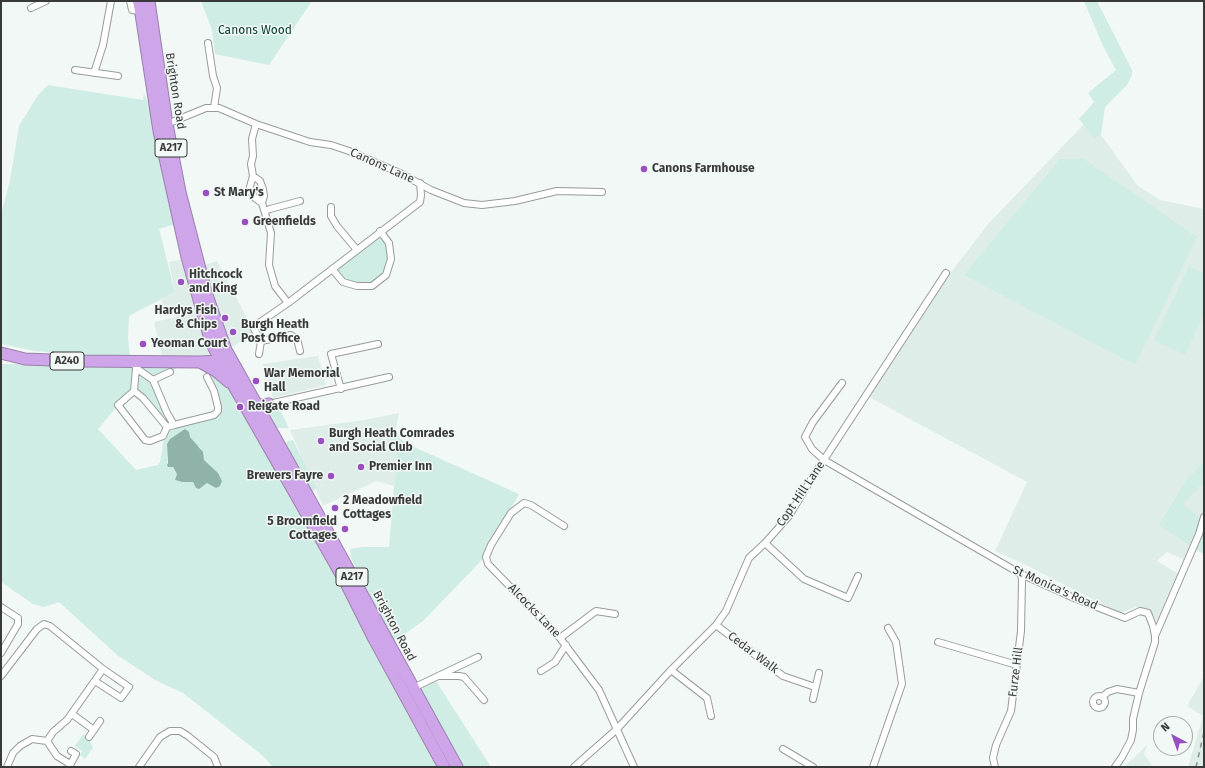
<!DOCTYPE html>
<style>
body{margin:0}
#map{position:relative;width:1205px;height:768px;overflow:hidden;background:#f2f8f6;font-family:"Fira Sans",sans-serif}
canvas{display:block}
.frame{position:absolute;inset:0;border:2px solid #383a39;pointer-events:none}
.north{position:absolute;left:1153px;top:716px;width:40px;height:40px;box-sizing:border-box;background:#f2f8f6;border:1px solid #a8acaa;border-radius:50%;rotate:319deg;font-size:11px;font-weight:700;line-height:16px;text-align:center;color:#383a39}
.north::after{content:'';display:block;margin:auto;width:14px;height:18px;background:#9a4fc1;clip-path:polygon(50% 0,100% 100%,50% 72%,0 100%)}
</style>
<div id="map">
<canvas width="1205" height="768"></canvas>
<div class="frame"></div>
<div class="north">N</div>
</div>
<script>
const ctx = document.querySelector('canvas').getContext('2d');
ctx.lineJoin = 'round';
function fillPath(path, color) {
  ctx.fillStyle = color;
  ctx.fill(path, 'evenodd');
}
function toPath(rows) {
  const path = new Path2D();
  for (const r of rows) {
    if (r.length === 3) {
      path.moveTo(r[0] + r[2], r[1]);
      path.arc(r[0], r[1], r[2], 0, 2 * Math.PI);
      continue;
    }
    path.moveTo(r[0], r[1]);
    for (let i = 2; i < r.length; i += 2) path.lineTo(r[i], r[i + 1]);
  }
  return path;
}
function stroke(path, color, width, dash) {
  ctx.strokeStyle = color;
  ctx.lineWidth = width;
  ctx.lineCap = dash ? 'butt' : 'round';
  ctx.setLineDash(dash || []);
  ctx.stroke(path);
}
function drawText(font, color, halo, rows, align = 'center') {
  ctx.font = font + ' "Fira Sans",sans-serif';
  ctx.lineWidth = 3;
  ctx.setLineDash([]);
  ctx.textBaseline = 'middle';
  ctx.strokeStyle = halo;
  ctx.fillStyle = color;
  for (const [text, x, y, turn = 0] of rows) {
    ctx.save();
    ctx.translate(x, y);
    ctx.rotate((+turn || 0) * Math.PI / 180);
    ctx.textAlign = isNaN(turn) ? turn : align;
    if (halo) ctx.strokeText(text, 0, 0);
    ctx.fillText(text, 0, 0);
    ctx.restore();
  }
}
fillPath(toPath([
 [1084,124,1095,139,1101,135,1138,186,1160,200,1204,209,1204,526,1196,550,1184,560,1167,552,1157,561,1179,574,1159,624,1149,609,1136,607,1120,613,1028,566,995,551,1027,482,869,397,937,290,989,223],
 [184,259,205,265,217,261,254,331,236,345,205,356,194,358,162,356,154,322,176,317,173,307,163,308,161,300,175,292,169,262],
 [318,356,326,385,273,398,263,364],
 [399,413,392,446,398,459,394,486,376,481,323,506,290,430,364,420],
 [1204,676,1204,767,1188,767,1203,716,1187,706],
 [1148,744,1144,754,1152,765,1150,767,1124,767]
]), '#dfede8');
fillPath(toPath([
 [201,1,312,1,269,65,215,54,212,30],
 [1084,1,1097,1,1132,70,1132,75,1127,85,1105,107,1101,135,1095,139,1079,119,1094,102,1088,93,1116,70,1103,46],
 [48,85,143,100,144,93,151,112,176,224,159,229,175,292,129,316,128,338,130,356,93,357,35,351,1,344,1,215,10,180,19,126,38,95],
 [1060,159,1084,159,1197,237,1135,365,964,275],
 [380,231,389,243,391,259,386,275,372,286,343,282,332,269],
 [1189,266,1204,273,1204,314,1185,355,1154,340],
 [1,364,132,366,136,368,179,367,153,380,167,413,160,417,134,391,118,405,98,429,136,470,158,465,160,462,164,438,170,429,217,417,222,408,206,369,219,376,232,393,235,403,253,429,327,556,440,767,273,767,262,755,183,693,155,680,117,655,59,602,44,607,33,604,1,582],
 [174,436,190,437,196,446,200,447,204,460,218,473,222,481,210,484,207,483,196,488,193,482,182,482,175,480,177,474,173,467,167,465,167,444],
 [277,404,289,428,275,428,273,424,269,409],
 [395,427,400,439,414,447,519,494,481,561,423,621,392,643,373,610,351,557,350,549,363,547,389,547,394,486,398,459,392,446],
 [293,440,317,488,312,491,307,488,283,447,288,441],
 [1204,462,1204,486,1201,485,1183,504,1204,521,1204,554,1196,550,1159,525,1187,479],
 [436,681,491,767,461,767,418,689],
 [83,734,89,739,93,748,85,759,80,755,82,751,75,746]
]), '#cfede4');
fillPath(toPath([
 [185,429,189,432,190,437,203,452,204,460,218,473,222,481,220,486,216,488,207,483,199,489,196,488,193,482,182,482,175,480,177,474,173,467,168,467,167,465,168,463,167,444,170,439]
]), '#8fb3a9');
const street = toPath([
 [130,1,132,10,140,11],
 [31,8,46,1],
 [208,43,213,76,217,88,214,108],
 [75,70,118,76],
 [94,73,103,45,111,1],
 [167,124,206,108,219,108,256,124,310,142,331,145,349,151,402,174,431,190,464,203,482,205,515,201,557,191,602,192],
 [256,124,252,139,253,156,251,164,253,176,260,181,263,189,264,196,262,203],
 [253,176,249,190,255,198,262,203,271,233,269,265,275,286,288,303],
 [331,207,331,216,337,226,357,250],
 [265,211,270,209,300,201],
 [332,269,343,282,357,286,372,286,386,275,391,259,389,243,380,231],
 [300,351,297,339,291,335,261,341,253,327,288,303,420,202,421,195,420,183],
 [259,354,261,341],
 [134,362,136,368,153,380,167,413,174,425],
 [153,380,170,372],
 [842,383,813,422,805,437,812,449,824,460,1021,574,1074,598,1125,618,1140,611,1148,613,1153,626,1155,636,1155,642,1139,693,1133,719,1133,730,1131,740,1122,757,1115,767],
 [341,389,331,354,378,344],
 [134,391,136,368],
 [269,404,389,377],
 [167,427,143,398,134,391,118,405,145,440,150,441,163,436,167,427,174,425,214,415,218,411,218,407,214,391,207,377],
 [564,526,531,505,524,503,511,513,491,545,486,557,488,564,560,638,599,690,634,767],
 [765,543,804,579,848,598,858,576],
 [1,607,18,618,18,624,1,653],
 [716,625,783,676,815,687],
 [1155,636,1199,534,1204,517],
 [560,638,596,611,615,614],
 [938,642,1017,665],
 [671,670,707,698,711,716],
 [541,671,555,662,566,645],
 [1,676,37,629,44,624,50,626,103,669],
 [440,676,459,676,464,677,484,700],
 [413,688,478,657],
 [1099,702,6],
 [1102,697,1108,692,1117,689,1139,693],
 [813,699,819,673],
 [72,714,94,730],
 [89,737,100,721],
 [47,741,57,756,70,764],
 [783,749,813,767],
 [7,767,13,753,20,746,32,739,47,741,53,732,67,720,103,669,129,687,121,698,95,681],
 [69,767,76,754,71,751],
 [139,767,160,737,170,731,180,731,188,736,214,757,218,767],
 [574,767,617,729,671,670,716,625,726,611,749,558,765,543,789,516,812,478,946,273],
 [873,767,902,684,896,642,888,628],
 [995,767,993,758,996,745,1011,711,1021,631,1022,580,1021,574]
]);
const highway = toPath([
 [139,1,159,131,187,257,208,332,213,346,235,388,346,583,374,639,444,767],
 [149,1,167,124,180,192,206,292,226,350,309,498,457,767],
 [1,353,25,359,77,361,200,362,220,361,225,359],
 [200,362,216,371,229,382],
 [254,413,261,405,269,404]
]);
stroke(street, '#979c9a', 8);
stroke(highway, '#9a80ab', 13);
stroke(street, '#fff', 6);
stroke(highway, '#cea5e8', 11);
stroke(toPath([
 [1196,767,1204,732]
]), '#8a8d8c', 1.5, [5, 5]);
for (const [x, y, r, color] of [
 [644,169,4,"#9a4fc1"],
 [206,193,4,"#9a4fc1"],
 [245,222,4,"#9a4fc1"],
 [181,282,4,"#9a4fc1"],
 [225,318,4,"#9a4fc1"],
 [233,332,4,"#9a4fc1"],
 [143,344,4,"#9a4fc1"],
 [256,381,4,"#9a4fc1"],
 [240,407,4,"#9a4fc1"],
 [321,441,4,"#9a4fc1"],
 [361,467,4,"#9a4fc1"],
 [331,476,4,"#9a4fc1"],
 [335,508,4,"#9a4fc1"],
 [345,529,4,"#9a4fc1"]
]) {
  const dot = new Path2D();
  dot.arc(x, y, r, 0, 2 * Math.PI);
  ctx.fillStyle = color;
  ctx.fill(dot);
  stroke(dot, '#f2f8f6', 1.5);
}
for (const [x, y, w] of [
 [171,148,32],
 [67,361,34],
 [352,577,32]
]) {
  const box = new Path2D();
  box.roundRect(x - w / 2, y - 9, w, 18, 3);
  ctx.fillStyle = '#f2f8f6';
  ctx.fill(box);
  stroke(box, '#383a39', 1);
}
drawText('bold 11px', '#383a39', null, [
 ["A217",171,148],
 ["A240",67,361],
 ["A217",352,577]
]);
drawText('12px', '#043c31', '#f2f8f6', [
 ["Canons Wood",255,31]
]);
drawText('12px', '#383a39', '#f2f8f6', [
 ["Brighton Road",175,91,81],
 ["Canons Lane",382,166,24],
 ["Copt Hill Lane",801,494,-56],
 ["St Monica's Road",1055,588,24],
 ["Alcocks Lane",534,611,46],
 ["Brighton Road",394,626,62],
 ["Cedar Walk",753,653,37],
 ["Furze Hill",1016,672,-83]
]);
drawText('bold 12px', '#383a39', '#f2f8f6', [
 ["Canons Farmhouse",652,169],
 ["St Mary's",214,193],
 ["Greenfields",253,222],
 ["Hitchcock",189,275],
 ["and King",189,289],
 ["Hardys Fish",217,311,"right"],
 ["& Chips",217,325,"right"],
 ["Burgh Heath",241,325],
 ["Post Office",241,339],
 ["Yeoman Court",151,344],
 ["War Memorial",264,374],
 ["Hall",264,388],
 ["Reigate Road",248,407],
 ["Burgh Heath Comrades",329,434],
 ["and Social Club",329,448],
 ["Premier Inn",369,467],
 ["Brewers Fayre",323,476,"right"],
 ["2 Meadowfield",343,501],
 ["Cottages",343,515],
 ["5 Broomfield",337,522,"right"],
 ["Cottages",337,536,"right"]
], 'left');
</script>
